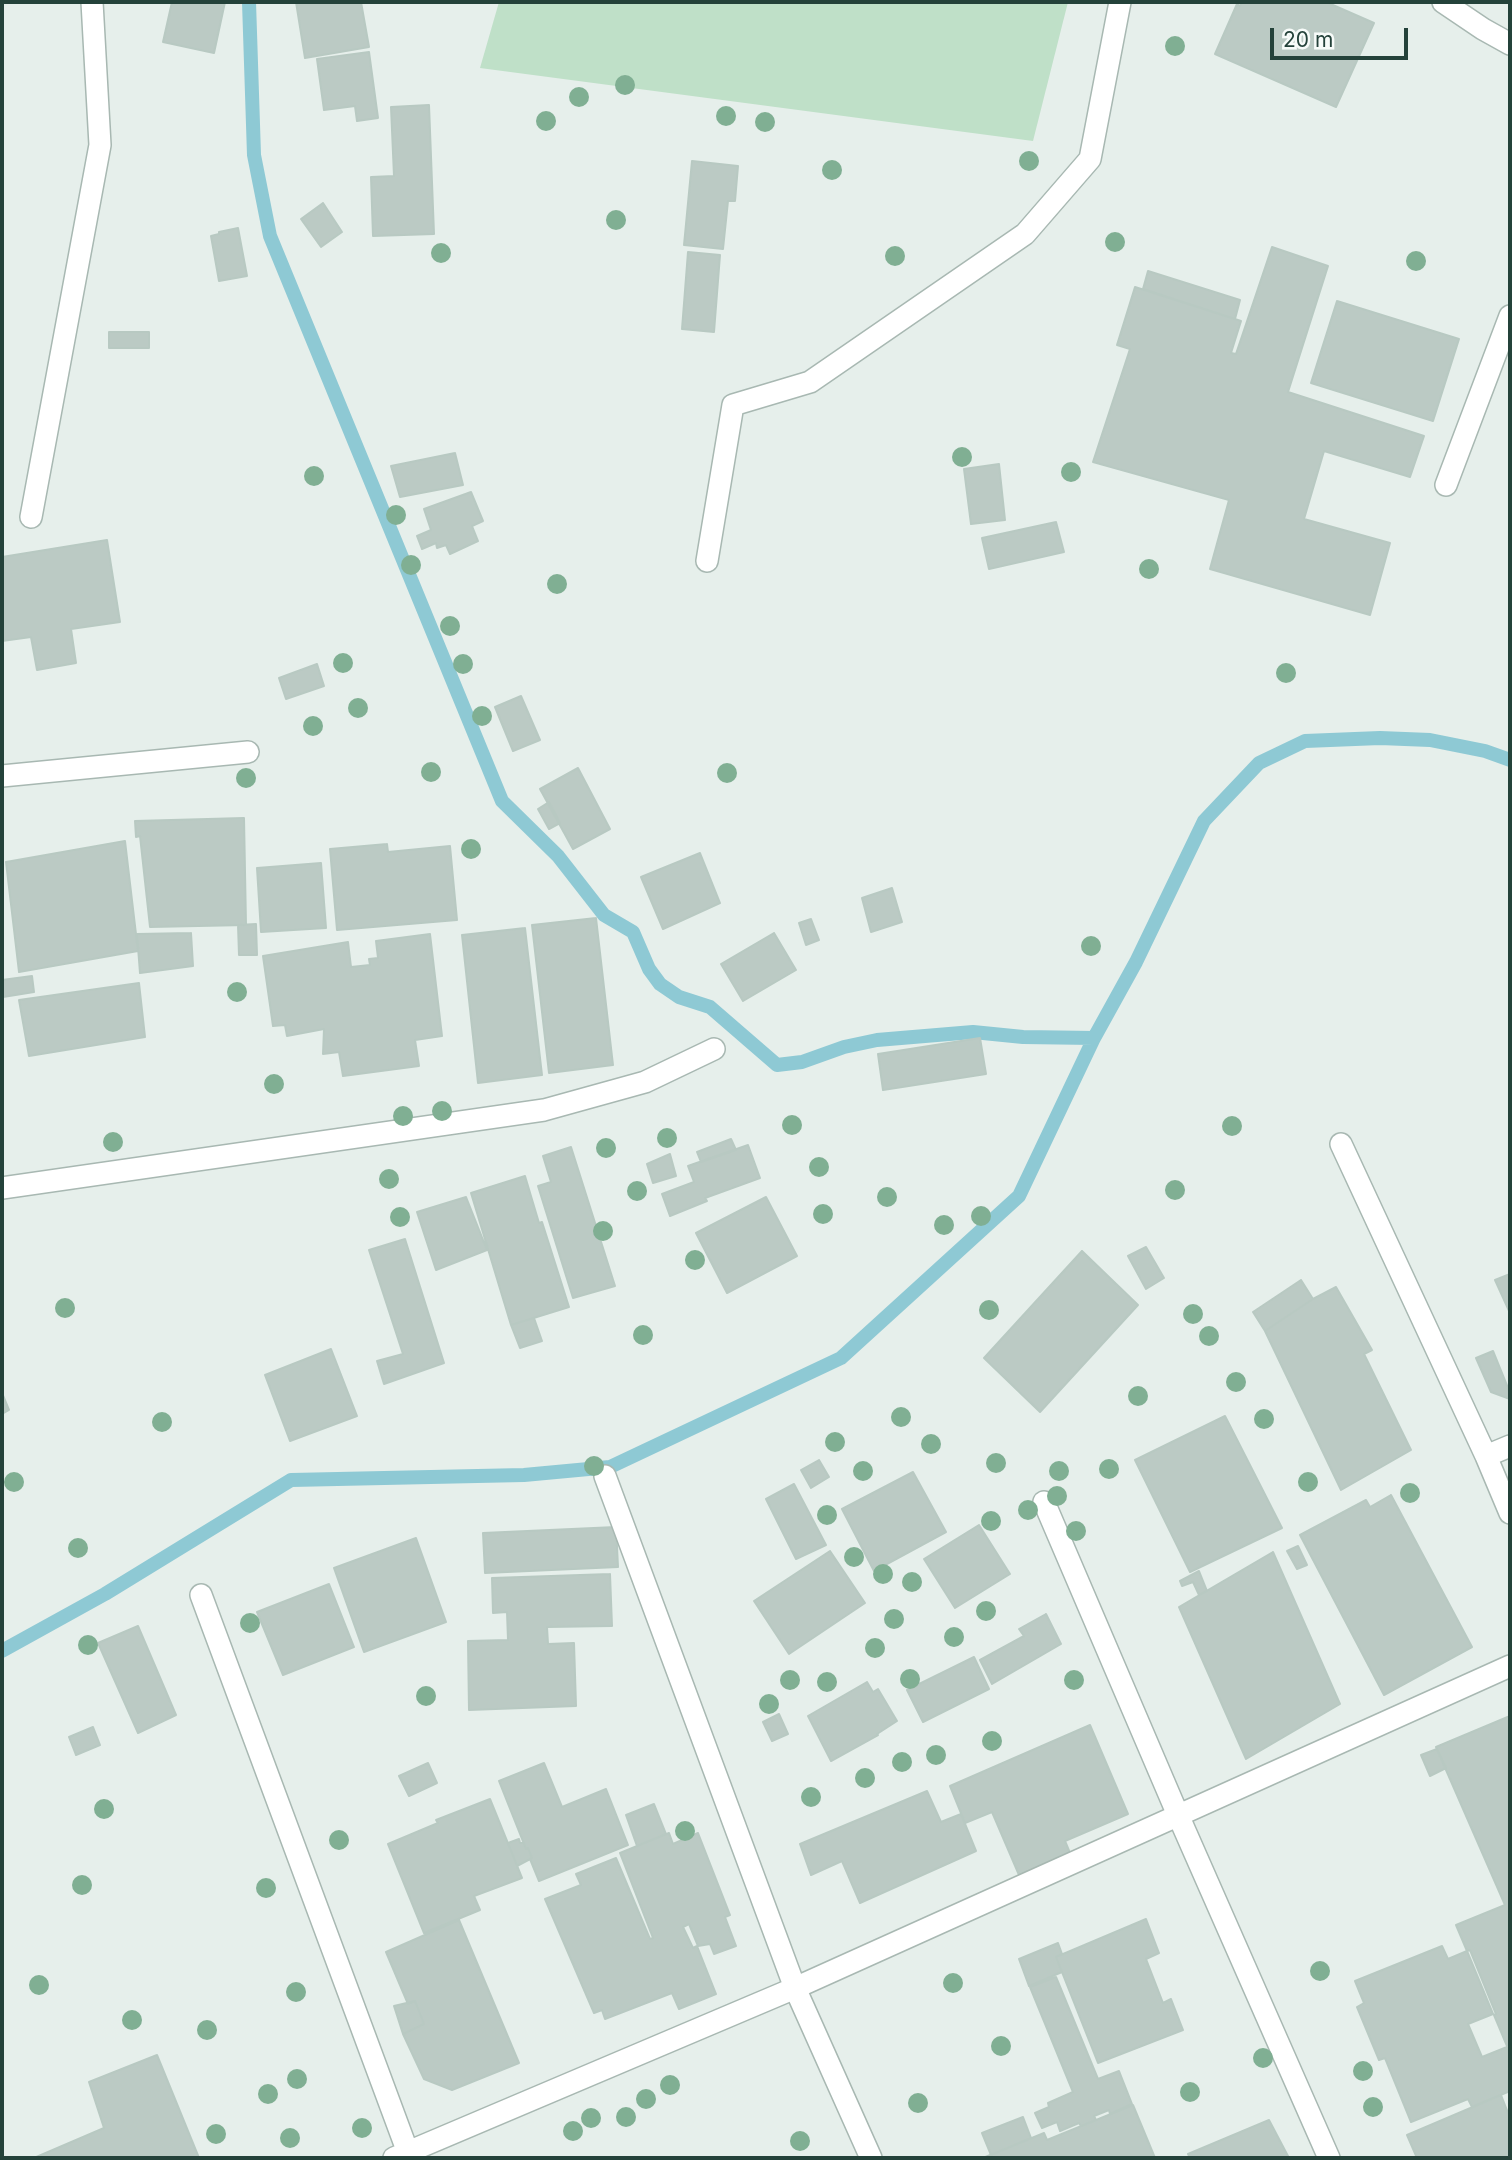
<!DOCTYPE html>
<style>
body{margin:0}
#map{position:relative;width:1512px;height:2160px;overflow:hidden;background:#e6efeb;font-family:Inter,sans-serif}
canvas{display:block}
.frame{position:absolute;inset:0;border:4px solid #24423a;pointer-events:none}
.scale{position:absolute;left:1270px;top:28px;width:138px;height:32px;box-sizing:border-box;border:4px solid #24423a;border-top:0;padding-left:9px;font-size:21px;line-height:24px;white-space:nowrap;color:#24423a;-webkit-text-stroke:5px #f7fbf9;paint-order:stroke}
</style>
<div id="map">
<canvas width="1512" height="2160"></canvas>
<div class="frame"></div>
<div class="scale">20 m</div>
</div>
<script>
const ctx = document.querySelector('canvas').getContext('2d');
ctx.lineJoin = 'round';
function fillPath(path, color) {
  ctx.fillStyle = color;
  ctx.fill(path, 'evenodd');
}
function toPath(rows) {
  const path = new Path2D();
  for (const r of rows) {
    path.moveTo(r[0], r[1]);
    for (let i = 2; i < r.length; i += 2) path.lineTo(r[i], r[i + 1]);
  }
  return path;
}
function stroke(path, color, width, dash) {
  ctx.strokeStyle = color;
  ctx.lineWidth = width;
  ctx.lineCap = dash ? 'butt' : 'round';
  ctx.setLineDash(dash || []);
  ctx.stroke(path);
}
fillPath(toPath([
 [499,2,1068,2,1033,141,480,68]
]), '#bfe0c8');
stroke(toPath([
 [249,2,254,155,270,236,502,801,558,856,604,915,633,932,649,969,660,984,679,997,710,1007,777,1065,802,1062,844,1047,877,1040,973,1032,1023,1037,1094,1038],
 [2,1651,105,1594,291,1480,524,1475,610,1467,841,1358,1019,1196,1094,1038,1136,962,1204,821,1259,763,1305,741,1380,738,1430,740,1485,751,1510,760]
]), '#8ec9d4', 14);
const building = toPath([
 [172,2,225,2,214,53,163,42,172,2],
 [296,2,361,2,369,47,305,58,296,2],
 [1242,2,1326,2,1374,23,1336,107,1215,54,1237,4,1240,6,1242,2],
 [369,52,378,118,357,121,355,106,324,110,317,59,369,52],
 [429,105,434,234,373,236,371,177,394,176,391,107,429,105],
 [692,161,738,166,735,201,728,201,723,249,684,245,692,161],
 [323,203,342,232,321,247,301,219,323,203],
 [238,228,247,276,219,281,211,236,219,234,219,232,238,228],
 [1272,247,1328,266,1288,392,1424,436,1410,477,1324,451,1304,519,1390,543,1370,615,1210,569,1229,500,1093,462,1130,349,1117,345,1135,287,1241,321,1231,353,1236,354,1272,247],
 [688,252,720,255,714,332,682,329,688,252],
 [1148,271,1240,300,1235,319,1143,289,1148,271],
 [1337,301,1459,339,1433,421,1311,383,1337,301],
 [109,332,149,332,149,348,109,348,109,332],
 [455,453,463,485,400,497,391,466,455,453],
 [999,464,1005,520,971,524,964,469,999,464],
 [471,492,483,521,472,526,478,541,450,554,446,545,437,548,436,543,422,549,417,536,431,530,424,509,471,492],
 [1056,522,1064,552,989,569,982,538,1056,522],
 [107,540,120,622,71,629,76,663,37,670,31,637,2,641,2,557,107,540],
 [317,664,324,686,286,699,279,678,317,664],
 [521,696,540,740,513,751,495,707,521,696],
 [578,768,610,829,573,849,540,789,578,768],
 [549,802,560,823,549,829,538,809,549,802],
 [244,818,246,925,150,927,140,836,136,837,135,821,244,818],
 [125,841,138,951,19,972,6,862,125,841],
 [387,844,388,852,450,846,457,920,337,930,330,849,387,844],
 [700,853,720,903,663,929,641,877,700,853],
 [321,863,326,928,261,932,257,868,321,863],
 [892,888,902,922,871,932,862,898,892,888],
 [596,918,613,1065,549,1073,532,925,596,918],
 [811,919,819,940,806,945,799,923,811,919],
 [256,924,257,955,239,955,238,925,256,924],
 [525,928,542,1075,478,1083,462,935,525,928],
 [191,933,193,966,140,973,137,934,191,933],
 [774,933,796,970,743,1001,721,964,774,933],
 [430,934,442,1036,415,1040,419,1066,343,1076,339,1052,323,1054,324,1029,287,1036,285,1025,273,1026,263,956,348,942,351,967,370,965,369,959,378,958,376,941,430,934],
 [32,976,34,992,3,997,2,980,32,976],
 [139,983,145,1037,29,1056,19,1000,139,983],
 [980,1038,986,1074,883,1090,878,1054,980,1038],
 [731,1139,736,1150,701,1162,697,1152,731,1139],
 [748,1145,760,1178,705,1198,707,1201,670,1216,662,1194,694,1182,688,1166,748,1145],
 [571,1147,615,1286,573,1298,538,1186,551,1182,543,1156,571,1147],
 [670,1154,676,1176,653,1183,647,1164,670,1154],
 [525,1176,539,1223,542,1222,569,1307,511,1325,471,1193,525,1176],
 [466,1197,487,1250,436,1270,417,1212,466,1197],
 [766,1197,797,1256,727,1293,696,1233,766,1197],
 [405,1239,444,1363,384,1384,377,1361,403,1354,369,1250,405,1239],
 [1146,1247,1164,1278,1146,1289,1128,1256,1146,1247],
 [1082,1251,1138,1305,1040,1412,984,1358,1082,1251],
 [1510,1274,1510,1313,1495,1280,1510,1274],
 [1301,1280,1313,1299,1265,1331,1253,1312,1301,1280],
 [1336,1287,1372,1350,1364,1354,1411,1450,1341,1490,1265,1331,1313,1299,1336,1287],
 [534,1318,542,1341,520,1348,511,1325,534,1318],
 [331,1349,357,1416,290,1441,265,1375,331,1349],
 [1493,1351,1510,1393,1510,1399,1491,1392,1476,1358,1493,1351],
 [2,1393,9,1410,2,1414,2,1393],
 [1225,1416,1282,1528,1190,1572,1135,1460,1225,1416],
 [819,1460,829,1477,811,1488,801,1470,819,1460],
 [913,1472,946,1532,874,1571,842,1509,913,1472],
 [794,1484,826,1545,796,1559,766,1499,794,1484],
 [1391,1495,1472,1647,1384,1695,1300,1535,1366,1500,1370,1507,1391,1495],
 [979,1525,1010,1574,955,1608,924,1559,979,1525],
 [616,1527,618,1567,485,1573,483,1533,616,1527],
 [416,1538,446,1622,364,1652,334,1568,416,1538],
 [1298,1546,1307,1565,1297,1569,1287,1551,1298,1546],
 [830,1551,865,1603,789,1654,754,1601,830,1551],
 [1273,1552,1340,1704,1246,1759,1179,1607,1273,1552],
 [1199,1571,1207,1591,1199,1595,1193,1582,1182,1586,1180,1581,1199,1571],
 [610,1574,612,1626,547,1627,548,1644,574,1643,576,1706,469,1710,468,1641,508,1640,507,1612,493,1613,492,1578,610,1574],
 [329,1584,354,1647,283,1675,257,1612,329,1584],
 [1046,1614,1061,1644,992,1684,980,1660,1024,1636,1019,1629,1046,1614],
 [138,1626,176,1715,138,1733,98,1643,138,1626],
 [974,1657,989,1689,923,1722,907,1690,974,1657],
 [867,1682,873,1692,878,1689,897,1721,877,1734,878,1735,831,1761,808,1716,867,1682],
 [779,1714,788,1734,772,1741,763,1722,779,1714],
 [1510,1716,1510,2044,1507,2046,1494,2015,1496,2014,1470,1950,1467,1951,1456,1925,1505,1905,1436,1747,1510,1716],
 [1090,1725,1128,1814,1065,1841,1070,1853,1019,1875,992,1812,965,1823,950,1786,1090,1725],
 [93,1727,100,1745,76,1755,69,1737,93,1727],
 [1437,1749,1446,1768,1430,1776,1421,1755,1437,1749],
 [428,1763,437,1783,409,1796,399,1776,428,1763],
 [544,1763,562,1807,606,1789,628,1845,539,1881,530,1859,532,1858,528,1848,526,1849,499,1781,544,1763],
 [927,1791,941,1822,961,1814,976,1851,860,1903,842,1861,811,1875,800,1844,927,1791],
 [490,1799,522,1878,474,1896,480,1910,424,1933,388,1844,438,1823,436,1820,490,1799],
 [654,1804,666,1834,637,1846,626,1815,654,1804],
 [669,1833,673,1844,698,1833,730,1915,725,1917,736,1946,714,1954,710,1944,698,1946,689,1924,683,1927,693,1948,697,1946,716,1994,679,2009,672,1993,605,2019,602,2010,594,2013,545,1899,581,1885,576,1874,616,1858,650,1939,653,1938,620,1853,669,1833],
 [519,1839,520,1843,524,1843,526,1849,528,1848,532,1858,517,1866,508,1843,519,1839],
 [1146,1919,1159,1953,1146,1959,1163,2003,1171,1999,1183,2030,1098,2063,1056,1957,1146,1919],
 [459,1920,519,2063,452,2090,424,2079,403,2034,424,2024,415,2001,408,2004,386,1952,459,1920],
 [1058,1943,1062,1954,1056,1957,1062,1972,1029,1986,1019,1959,1058,1943],
 [1442,1946,1448,1959,1467,1951,1493,2014,1468,2024,1482,2057,1507,2047,1510,2055,1510,2091,1472,2107,1468,2099,1411,2122,1385,2058,1379,2060,1357,2007,1364,2003,1355,1981,1442,1946],
 [1056,1977,1098,2079,1119,2071,1132,2104,1110,2114,1109,2110,1094,2116,1096,2120,1081,2126,1079,2123,1060,2131,1057,2122,1042,2128,1035,2113,1049,2107,1048,2103,1073,2092,1030,1987,1056,1977],
 [415,2001,424,2024,403,2034,394,2006,415,2001],
 [157,2055,199,2158,34,2158,104,2128,89,2082,157,2055],
 [1501,2095,1510,2118,1510,2158,1417,2158,1407,2135,1501,2095],
 [1133,2105,1155,2158,983,2158,1044,2133,1047,2140,1133,2105],
 [1023,2117,1031,2138,991,2155,982,2133,1023,2117],
 [1269,2120,1289,2158,1190,2158,1188,2154,1269,2120]
]);
fillPath(building, '#bbcac4');
stroke(building, '#b8c9c2', 2);
const street = toPath([
 [1443,2,1483,29,1510,44],
 [1446,485,1510,316],
 [31,517,100,145,92,2],
 [707,561,733,405,810,382,1025,234,1090,159,1120,2],
 [2,776,248,752],
 [1341,1144,1486,1456,1510,1513],
 [2,1188,544,1110,645,1082,714,1049],
 [1486,1456,1510,1446],
 [605,1476,795,1988,871,2158],
 [1044,1502,1178,1815,1329,2158],
 [201,1595,410,2158],
 [394,2158,795,1988,1510,1666]
]);
stroke(street, '#a8b8b2', 24);
stroke(street, '#fff', 21);
ctx.fillStyle = '#80af93';
for (const [x, y] of [
 [1175,46],
 [625,85],
 [579,97],
 [726,116],
 [546,121],
 [765,122],
 [1029,161],
 [832,170],
 [616,220],
 [1115,242],
 [441,253],
 [895,256],
 [1416,261],
 [962,457],
 [1071,472],
 [314,476],
 [396,515],
 [411,565],
 [1149,569],
 [557,584],
 [450,626],
 [343,663],
 [463,664],
 [1286,673],
 [358,708],
 [482,716],
 [313,726],
 [431,772],
 [727,773],
 [246,778],
 [471,849],
 [1091,946],
 [237,992],
 [274,1084],
 [442,1111],
 [403,1116],
 [792,1125],
 [1232,1126],
 [667,1138],
 [113,1142],
 [606,1148],
 [819,1167],
 [389,1179],
 [1175,1190],
 [637,1191],
 [887,1197],
 [823,1214],
 [981,1216],
 [400,1217],
 [944,1225],
 [603,1231],
 [695,1260],
 [65,1308],
 [989,1310],
 [1193,1314],
 [643,1335],
 [1209,1336],
 [1236,1382],
 [1138,1396],
 [901,1417],
 [1264,1419],
 [162,1422],
 [835,1442],
 [931,1444],
 [996,1463],
 [594,1466],
 [1109,1469],
 [863,1471],
 [1059,1471],
 [14,1482],
 [1308,1482],
 [1410,1493],
 [1057,1496],
 [1028,1510],
 [827,1515],
 [991,1521],
 [1076,1531],
 [78,1548],
 [854,1557],
 [883,1574],
 [912,1582],
 [986,1611],
 [894,1619],
 [250,1623],
 [954,1637],
 [88,1645],
 [875,1648],
 [910,1679],
 [790,1680],
 [1074,1680],
 [827,1682],
 [426,1696],
 [769,1704],
 [992,1741],
 [936,1755],
 [902,1762],
 [865,1778],
 [811,1797],
 [104,1809],
 [685,1831],
 [339,1840],
 [82,1885],
 [266,1888],
 [1320,1971],
 [953,1983],
 [39,1985],
 [296,1992],
 [132,2020],
 [207,2030],
 [1001,2046],
 [1263,2058],
 [1363,2071],
 [297,2079],
 [670,2085],
 [1190,2092],
 [268,2094],
 [646,2099],
 [918,2103],
 [1373,2107],
 [626,2117],
 [591,2118],
 [362,2128],
 [573,2131],
 [216,2134],
 [290,2138],
 [800,2141]
]) {
  ctx.beginPath();
  ctx.arc(x, y, 10, 0, 2 * Math.PI);
  ctx.fill();
}
</script>
